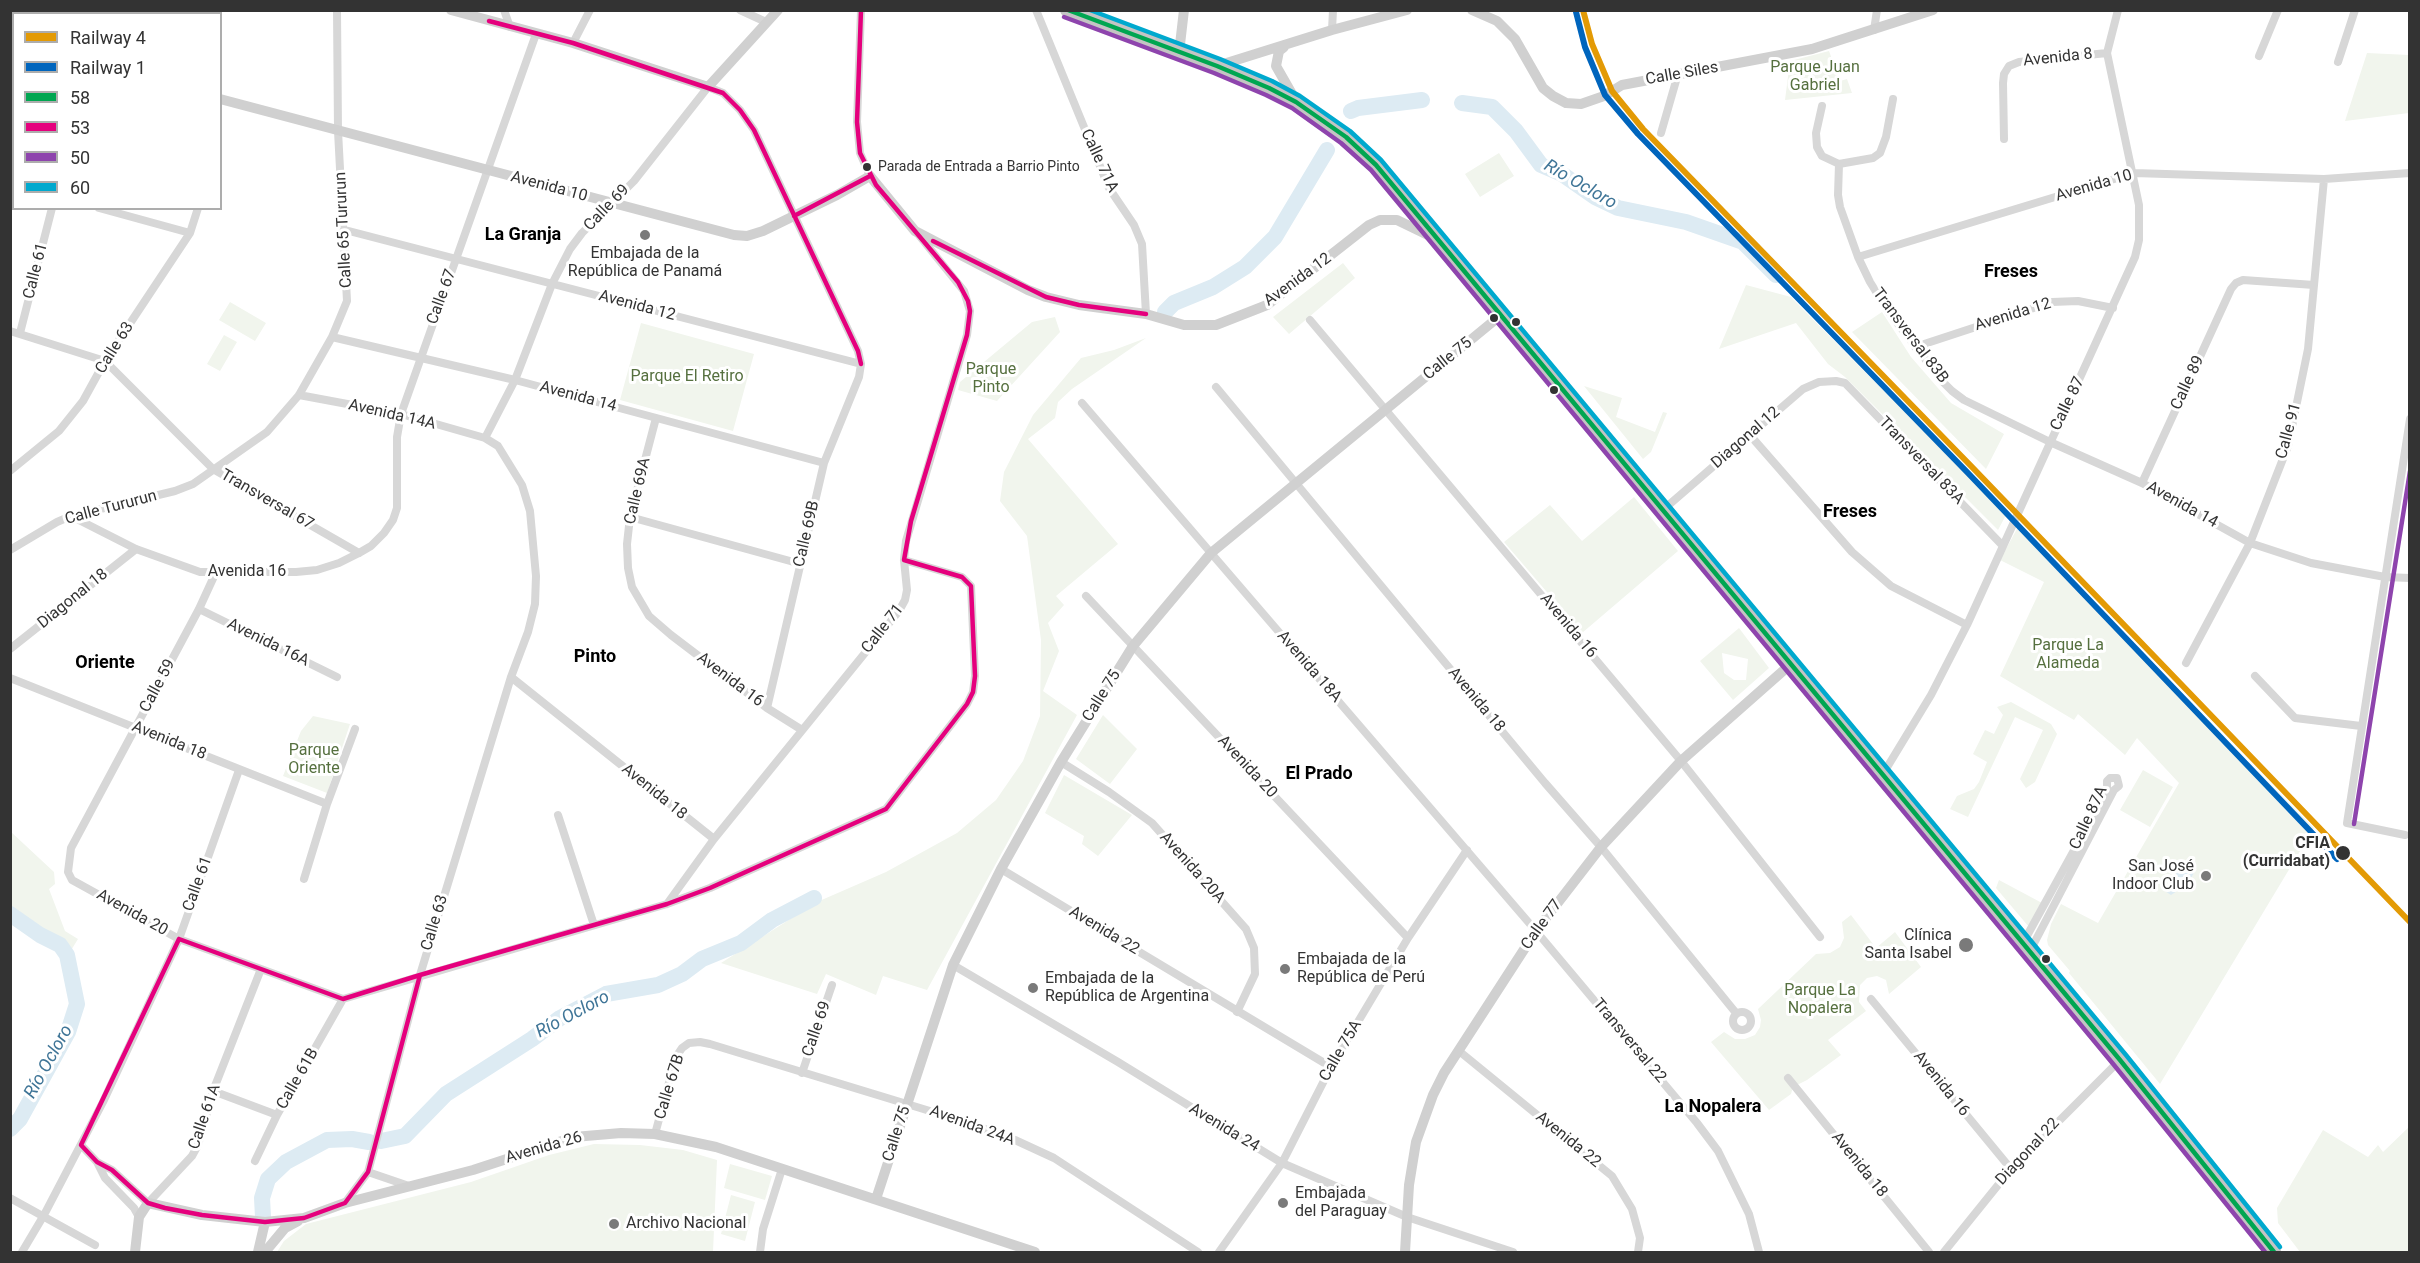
<!DOCTYPE html>
<meta charset="utf-8">
<style>
body{margin:0}
#map{position:relative;width:2420px;height:1263px;overflow:hidden;background:#fff;font-family:Roboto,sans-serif}
canvas{display:block}
.frame{position:absolute;inset:0;border:12px solid #333;pointer-events:none}
.legend{position:absolute;left:12px;top:12px;width:210px;height:198px;box-sizing:border-box;background:#fff;border:2px solid #adadad;margin:0;padding:8px 10px;list-style:none;font-size:18px;color:#333}
.legend li{display:flex;align-items:center;gap:12px;height:30px}
.legend b{width:30px;border:2px solid #adadad}
</style>
<div id="map">
<canvas width="2420" height="1263"></canvas>
<div class="frame"></div>
<ul class="legend">
<li><b style="height:8px;background:#e39a05"></b>Railway 4</li>
<li><b style="height:8px;background:#0065bd"></b>Railway 1</li>
<li><b style="height:8px;background:#00a651"></b>58</li>
<li><b style="height:8px;background:#e5007d"></b>53</li>
<li><b style="height:8px;background:#8e44ad"></b>50</li>
<li><b style="height:8px;background:#00a9ce"></b>60</li>
</ul>
</div>
<script>
const ctx = document.querySelector('canvas').getContext('2d');
ctx.lineJoin = 'round';
function fillPath(path, color) {
  ctx.fillStyle = color;
  ctx.fill(path, 'evenodd');
}
function toPath(rows) {
  const path = new Path2D();
  for (const r of rows) {
    if (r.length === 3) {
      path.moveTo(r[0] + r[2], r[1]);
      path.arc(r[0], r[1], r[2], 0, 2 * Math.PI);
      continue;
    }
    path.moveTo(r[0], r[1]);
    for (let i = 2; i < r.length; i += 2) path.lineTo(r[i], r[i + 1]);
  }
  return path;
}
function stroke(path, color, width, dash) {
  ctx.strokeStyle = color;
  ctx.lineWidth = width;
  ctx.lineCap = dash ? 'butt' : 'round';
  ctx.setLineDash(dash || []);
  ctx.stroke(path);
}
function drawText(font, color, halo, rows, align = 'center') {
  ctx.font = font + ' Roboto,sans-serif';
  ctx.lineWidth = 6;
  ctx.setLineDash([]);
  ctx.textBaseline = 'middle';
  ctx.strokeStyle = halo;
  ctx.fillStyle = color;
  for (const [text, x, y, turn = 0] of rows) {
    ctx.save();
    ctx.translate(x, y);
    ctx.rotate((+turn || 0) * Math.PI / 180);
    ctx.textAlign = isNaN(turn) ? turn : align;
    if (halo) ctx.strokeText(text, 0, 0);
    ctx.fillText(text, 0, 0);
    ctx.restore();
  }
}
fillPath(toPath([
 [1829,51,1840,81,1847,79,1852,93,1785,100,1790,61],
 [2367,53,2409,55,2409,113,2345,121],
 [1499,153,1514,176,1480,197,1465,174],
 [1343,263,1355,278,1289,334,1273,317],
 [1746,285,1791,297,2006,515,1998,530,1845,377,1828,364,1796,323,1719,349],
 [230,302,266,323,255,341,219,320],
 [1882,312,1911,357,1951,403,2004,434,1986,469,1852,332],
 [1055,317,1060,332,997,401,958,390,960,382,1032,322],
 [641,323,754,354,733,431,620,400],
 [224,335,237,342,220,371,207,364],
 [1146,338,1072,389,1058,402,1055,418,1028,439,1118,544,1056,596,1064,605,1048,623,1059,651,1043,691,1077,715,927,990,883,976,876,995,826,974,817,994,721,963,817,902,886,872,957,833,996,800,1023,761,1040,716,1041,640,1027,536,1000,501,1004,472,1033,415,1081,358,1114,350],
 [1584,386,1622,398,1616,417,1655,432,1663,412,1667,413,1651,452,1643,459],
 [1634,497,1678,551,1582,633,1504,542,1550,505,1582,541],
 [2018,527,2181,695,2314,828,2160,1084,2069,973,2070,971,2048,945,2047,940,2051,924,2061,904,2098,923,2179,783,2137,738,2125,755,2078,714,2074,720,2000,676,2044,582,2000,560],
 [1739,628,1769,668,1733,700,1700,661],
 [1722,653,1748,659,1746,680,1734,680,1724,673],
 [2011,702,2051,724,2057,734,2035,782,2026,788,2020,779,2043,730,2015,717,1968,817,1950,809,1957,796,1974,789,1979,782,1987,762,1973,754,1985,730,1994,734,2003,715,1997,707],
 [1103,715,1137,749,1110,784,1076,759],
 [313,716,350,724,327,793,283,776,301,731],
 [2143,770,2173,787,2150,827,2120,810],
 [1064,775,1132,815,1098,856,1082,844,1084,836,1045,813],
 [10,831,54,872,55,884,49,889,65,931,78,939,70,952,63,942,30,924,11,906],
 [1999,880,2042,903,2029,927,1996,888],
 [1851,915,1876,948,1895,932,1921,967,1889,994,1886,980,1877,976,1867,978,1860,985,1859,1002,1866,1011,1828,1040,1841,1055,1807,1080,1793,1087,1791,1094,1769,1110,1711,1042,1724,1032,1735,1039,1745,1039,1755,1035,1760,1027,1761,1020,1758,1009,1816,954,1830,953,1840,947,1844,938,1842,922],
 [2409,1127,2409,1252,2300,1252,2278,1223,2277,1208,2323,1130,2368,1157,2378,1145,2383,1152],
 [594,1144,640,1145,683,1150,717,1160,713,1252,277,1252,284,1241,306,1224,471,1182,549,1155],
 [730,1164,772,1176,765,1200,724,1188],
 [731,1195,755,1202,745,1241,721,1234]
]), '#f1f5ed');
fillPath(toPath([
 [2184,861,2196,869,2185,889,2180,889,2171,895,2165,891]
]), '#ddebf3');
stroke(toPath([
 [1462,103,1492,107,1516,131,1541,165,1562,174,1595,197,1618,208,1686,222,1743,242,1776,275],
 [1351,111,1358,108,1422,100],
 [1165,312,1174,303,1213,287,1245,267,1275,237,1327,150],
 [10,914,40,935,60,945,67,955,77,1004,68,1032,20,1119,10,1129],
 [381,1141,405,1136,446,1094,532,1039,560,1018,606,994,658,985,682,974,702,959,741,943,772,920,814,898],
 [263,1217,262,1198,268,1179,286,1162,327,1140,352,1139,369,1142]
]), '#ddebf3', 16);
stroke(toPath([
 [504,10,510,27],
 [740,10,766,22],
 [861,10,857,122,860,153,870,176],
 [1036,10,1109,188,1134,225,1142,244,1146,314],
 [204,14,204,10],
 [1332,30,1333,10],
 [1874,30,1877,10],
 [573,43,590,10],
 [2259,56,2278,10],
 [2338,62,2355,10],
 [1822,106,1816,133,1817,147,1822,156,1839,164,1873,158,1880,153,1886,137,1893,99],
 [1661,133,1678,74],
 [2004,139,2003,83,2004,74,2009,66,2019,62,2107,53],
 [1839,164,1838,195,1840,207,1858,257,1870,282,1888,311,1943,382,1952,391,1964,400,2050,442,2142,483,2250,543,2311,563,2385,577,2410,578],
 [10,186,14,186],
 [99,208,190,233],
 [345,230,861,364],
 [1858,257,2134,173,2324,179,2410,173],
 [1310,320,1681,761,1820,937],
 [10,331,105,361,213,469,359,553],
 [20,333,52,208],
 [332,337,515,380,824,463],
 [1915,347,2052,302,2078,301,2113,308],
 [1216,387,1545,783,1601,847,1736,1013],
 [299,395,401,414,485,438,498,446,522,485,530,511,536,576,535,604,528,632,511,677,420,975,368,1172,345,1203],
 [1082,403,1536,931,1697,1123,1718,1151,1749,1214,1759,1252],
 [656,418,630,517,627,544,628,568,632,587,649,616,671,635,767,708,802,730],
 [1749,434,1852,552,1891,586,1967,625],
 [485,438,515,380,552,284,570,249,582,233,634,181,708,87,723,93,740,110,754,130,858,351,861,364,859,377,824,463,767,708],
 [10,471,59,431,83,401,105,361,190,233,198,208],
 [2142,483,2231,289,2236,283,2243,280,2314,285],
 [1664,509,1803,389,1819,382,1836,381,1845,383,2003,546],
 [71,516,136,549,200,572,296,572,317,570,339,563,359,553,371,546,384,533,393,520,397,508,397,437,401,414,536,34],
 [630,517,801,564],
 [10,550,57,522,71,516,175,491,193,484,267,432,299,395,332,337,347,301,338,131,337,10],
 [216,572,199,609,71,848,68,872,72,880,179,939,343,999,667,904,710,888,886,809,967,704,973,692,975,676,971,586,962,577,904,560],
 [1086,596,1408,938],
 [199,609,337,677],
 [10,649,136,549],
 [2186,663,2250,543,2288,446,2308,349,2324,179],
 [2255,676,2295,718,2361,726],
 [511,677,714,839],
 [10,678,327,804],
 [1061,762,1109,792,1152,823,1246,929,1254,948,1255,974,1237,1012],
 [1883,774,1931,695,1967,625,2135,257,2139,240,2139,205,2107,53,2118,10],
 [558,815,594,925],
 [2405,835,2347,823,2410,419],
 [1001,869,1331,1067],
 [304,879,327,804,355,729],
 [667,904,714,839,899,611,905,600,907,590,904,560,906,541,967,335,970,311,964,291,918,234],
 [2023,943,2088,825,2107,787,2107,781,2110,778,2117,778,2119,786,2114,790,2030,951],
 [953,965,1118,1062,1282,1163,1407,1217,1513,1252],
 [1871,999,2011,1169],
 [1742,1021,9],
 [1459,1051,1612,1176,1632,1209,1640,1238,1638,1252],
 [802,1073,832,985],
 [1788,1078,1929,1252],
 [213,1091,277,1115],
 [655,1134,676,1057,682,1048,689,1043,700,1042,710,1044,966,1122,1015,1140,1054,1158,1198,1252],
 [81,1145,97,1162,105,1178,134,1208,139,1217],
 [255,1161,277,1115,343,999],
 [97,1162,112,1170,148,1203,192,1156,198,1145,213,1091,261,969],
 [368,1172,409,1186],
 [10,1198,95,1245],
 [22,1252,44,1215,103,1102,179,939,239,770],
 [760,1252,763,1229,782,1169],
 [1219,1252,1282,1163,1331,1067,1408,938,1467,850],
 [1944,1252,2011,1169,2120,1060]
]), '#d7d7d7', 8);
stroke(toPath([
 [451,10,573,43,708,87,778,10],
 [1472,10,1497,21,1515,39,1543,88,1553,96,1566,103,1581,104,1604,96,1622,85,1812,49,1933,10],
 [10,45,14,45],
 [1284,47,1279,51,1276,66,1296,101],
 [1179,53,1184,10],
 [1217,66,1332,30,1407,10],
 [220,99,734,235,747,236,763,231,837,195,870,176,915,231,1028,290,1046,297,1079,305,1146,314,1184,325,1216,325,1267,305,1369,225,1380,220,1397,220,1430,236],
 [876,1199,953,965,1001,869,1061,762,1133,646,1211,553,1501,315],
 [135,1252,139,1217,148,1203,202,1215,265,1222,304,1218,345,1203,473,1170,574,1137,621,1133,655,1134,716,1147,1035,1252],
 [258,1252,265,1222],
 [265,1252,285,1228,298,1221],
 [1405,1252,1409,1185,1416,1142,1433,1095,1444,1073,1536,931,1601,847,1681,761,1792,663]
]), '#d0d0d0', 10);
stroke(toPath([
 [1067,10,1217,66,1269,88,1296,102,1346,137,1376,165,1437,240,1664,509,2120,1060,2274,1252]
]), '#c4c4c4', 14);
stroke(toPath([
 [1068,10,1217,66,1269,88,1296,102,1346,137,1376,165,2120,1060,2274,1252]
]), '#00a651', 4.5);
stroke(toPath([
 [489,21,573,43,723,93,740,110,754,130,858,351,861,364],
 [794,216,870,176],
 [933,241,1046,297,1079,305,1146,314],
 [179,939,343,999,420,975,368,1172,345,1203,304,1218,265,1222,202,1215,165,1208,148,1203,112,1170,97,1162,81,1145,179,939],
 [420,975,667,904,710,888,886,809,967,704,973,692,975,676,971,586,962,577,904,560,911,521,967,335,970,311,968,301,958,282,876,185,860,153,857,122,861,10]
]), '#e5007d', 4.5);
stroke(toPath([
 [1064,17,1214,73,1266,95,1292,108,1341,143,1371,170,2114,1065,2265,1252],
 [2354,824,2410,471]
]), '#8e44ad', 4.5);
stroke(toPath([
 [1090,10,1220,59,1272,81,1300,96,1350,131,1381,160,2126,1055,2280,1247]
]), '#00a9ce', 4.5);
stroke(toPath([
 [1583,10,1592,44,1612,91,1643,129,1972,467,2410,922]
]), '#e39a05', 6);
stroke(toPath([
 [1576,12,1585,47,1605,95,1638,134,1967,472,2337,859]
]), '#0065bd', 6);
for (const [x, y, r, color] of [
 [867,167,5,"#333"],
 [645,235,6,"#7a7a7a"],
 [1494,318,5,"#333"],
 [1516,322,5,"#333"],
 [1554,390,5,"#333"],
 [2343,853,8,"#333"],
 [2206,876,6,"#7a7a7a"],
 [1966,945,8,"#7a7a7a"],
 [2046,959,5,"#333"],
 [1285,969,6,"#7a7a7a"],
 [1033,988,6,"#7a7a7a"],
 [1283,1203,6,"#7a7a7a"],
 [614,1224,6,"#7a7a7a"]
]) {
  const dot = new Path2D();
  dot.arc(x, y, r, 0, 2 * Math.PI);
  ctx.fillStyle = color;
  ctx.fill(dot);
  stroke(dot, '#fff', 2);
}
drawText('14px', '#333', '#fff', [
 ["Parada de Entrada a Barrio Pinto",878,167]
], 'left');
drawText('16px', '#333', '#fff', [
 ["Avenida 8",2058,58,-6],
 ["Calle Siles",1682,74,-10],
 ["Calle 71A",1099,161,65],
 ["Avenida 10",2094,186,-16],
 ["Avenida 10",549,187,15],
 ["Calle 69",607,208,-46],
 ["Calle 65 Tururun",344,230,-93],
 ["Calle 61",36,271,-76],
 ["Avenida 12",1298,280,-36],
 ["Calle 67",442,297,-70],
 ["Avenida 12",637,306,15],
 ["Avenida 12",2013,315,-17],
 ["Transversal 83B",1910,336,53],
 ["Calle 63",115,348,-58],
 ["Calle 75",1448,359,-39],
 ["Calle 89",2188,383,-65],
 ["Avenida 14",578,397,15],
 ["Calle 87",2068,404,-64],
 ["Avenida 14A",392,415,13],
 ["Calle 91",2289,431,-75],
 ["Diagonal 12",1746,438,-41],
 ["Transversal 83A",1921,461,46],
 ["Calle 69A",638,491,-77],
 ["Transversal 67",267,500,30],
 ["Avenida 14",2182,505,29],
 ["Calle Tururun",111,508,-15],
 ["Calle 69B",807,534,-77],
 ["Avenida 16",247,572],
 ["Diagonal 18",73,599,-39],
 ["Avenida 16",1568,626,50],
 ["Calle 71",883,629,-52],
 ["Avenida 16A",268,643,26],
 ["Avenida 18A",1309,667,49],
 ["Avenida 16",730,680,37],
 ["Calle 59",158,686,-62],
 ["Calle 75",1102,696,-58],
 ["Avenida 18",1476,700,50],
 ["Avenida 18",169,741,22],
 ["Avenida 20",1247,767,47],
 ["Avenida 18",654,792,39],
 ["Calle 87A",2089,818,-65],
 ["Avenida 20A",1192,868,48],
 ["Calle 61",198,884,-70],
 ["Avenida 20",132,913,29],
 ["Calle 63",435,923,-73],
 ["Calle 77",1542,925,-54],
 ["Avenida 22",1104,931,31],
 ["Calle 69",817,1029,-71],
 ["Transversal 22",1629,1041,50],
 ["Calle 75A",1341,1051,-60],
 ["Calle 61B",298,1079,-60],
 ["Avenida 16",1941,1084,51],
 ["Calle 67B",670,1087,-73],
 ["Calle 61A",205,1117,-71],
 ["Avenida 24A",972,1126,20],
 ["Avenida 24",1224,1128,31],
 ["Calle 75",897,1134,-72],
 ["Avenida 22",1568,1140,39],
 ["Avenida 26",544,1148,-16],
 ["Diagonal 22",2028,1152,-47],
 ["Avenida 18",1859,1165,51]
]);
drawText('16px', '#56703f', '#fff', [
 ["Parque Juan",1815,68],
 ["Gabriel",1815,86],
 ["Parque",991,370],
 ["Pinto",991,388],
 ["Parque El Retiro",687,377],
 ["Parque La",2068,646],
 ["Alameda",2068,664],
 ["Parque",314,751],
 ["Oriente",314,769],
 ["Parque La",1820,991],
 ["Nopalera",1820,1009]
]);
drawText('16px', '#333', '#fff', [
 ["Embajada de la",645,254,"center"],
 ["República de Panamá",645,272,"center"],
 ["San José",2194,867,"right"],
 ["Indoor Club",2194,885,"right"],
 ["Clínica",1952,936,"right"],
 ["Santa Isabel",1952,954,"right"],
 ["Embajada de la",1297,960],
 ["República de Perú",1297,978],
 ["Embajada de la",1045,979],
 ["República de Argentina",1045,997],
 ["Embajada",1295,1194],
 ["del Paraguay",1295,1212],
 ["Archivo Nacional",626,1224]
], 'left');
drawText('bold 16px', '#333', '#fff', [
 ["CFIA",2330,844],
 ["(Curridabat)",2330,862]
], 'right');
drawText('italic 18px', '#3f7597', '#fff', [
 ["Río Ocloro",1580,185,30],
 ["Río Ocloro",573,1015,-28],
 ["Río Ocloro",49,1062,-61]
]);
drawText('bold 18px', '#000', '#fff', [
 ["La Granja",523,235],
 ["Freses",2011,272],
 ["Freses",1850,512],
 ["Pinto",595,657],
 ["Oriente",105,663],
 ["El Prado",1319,774],
 ["La Nopalera",1713,1107]
]);
</script>
